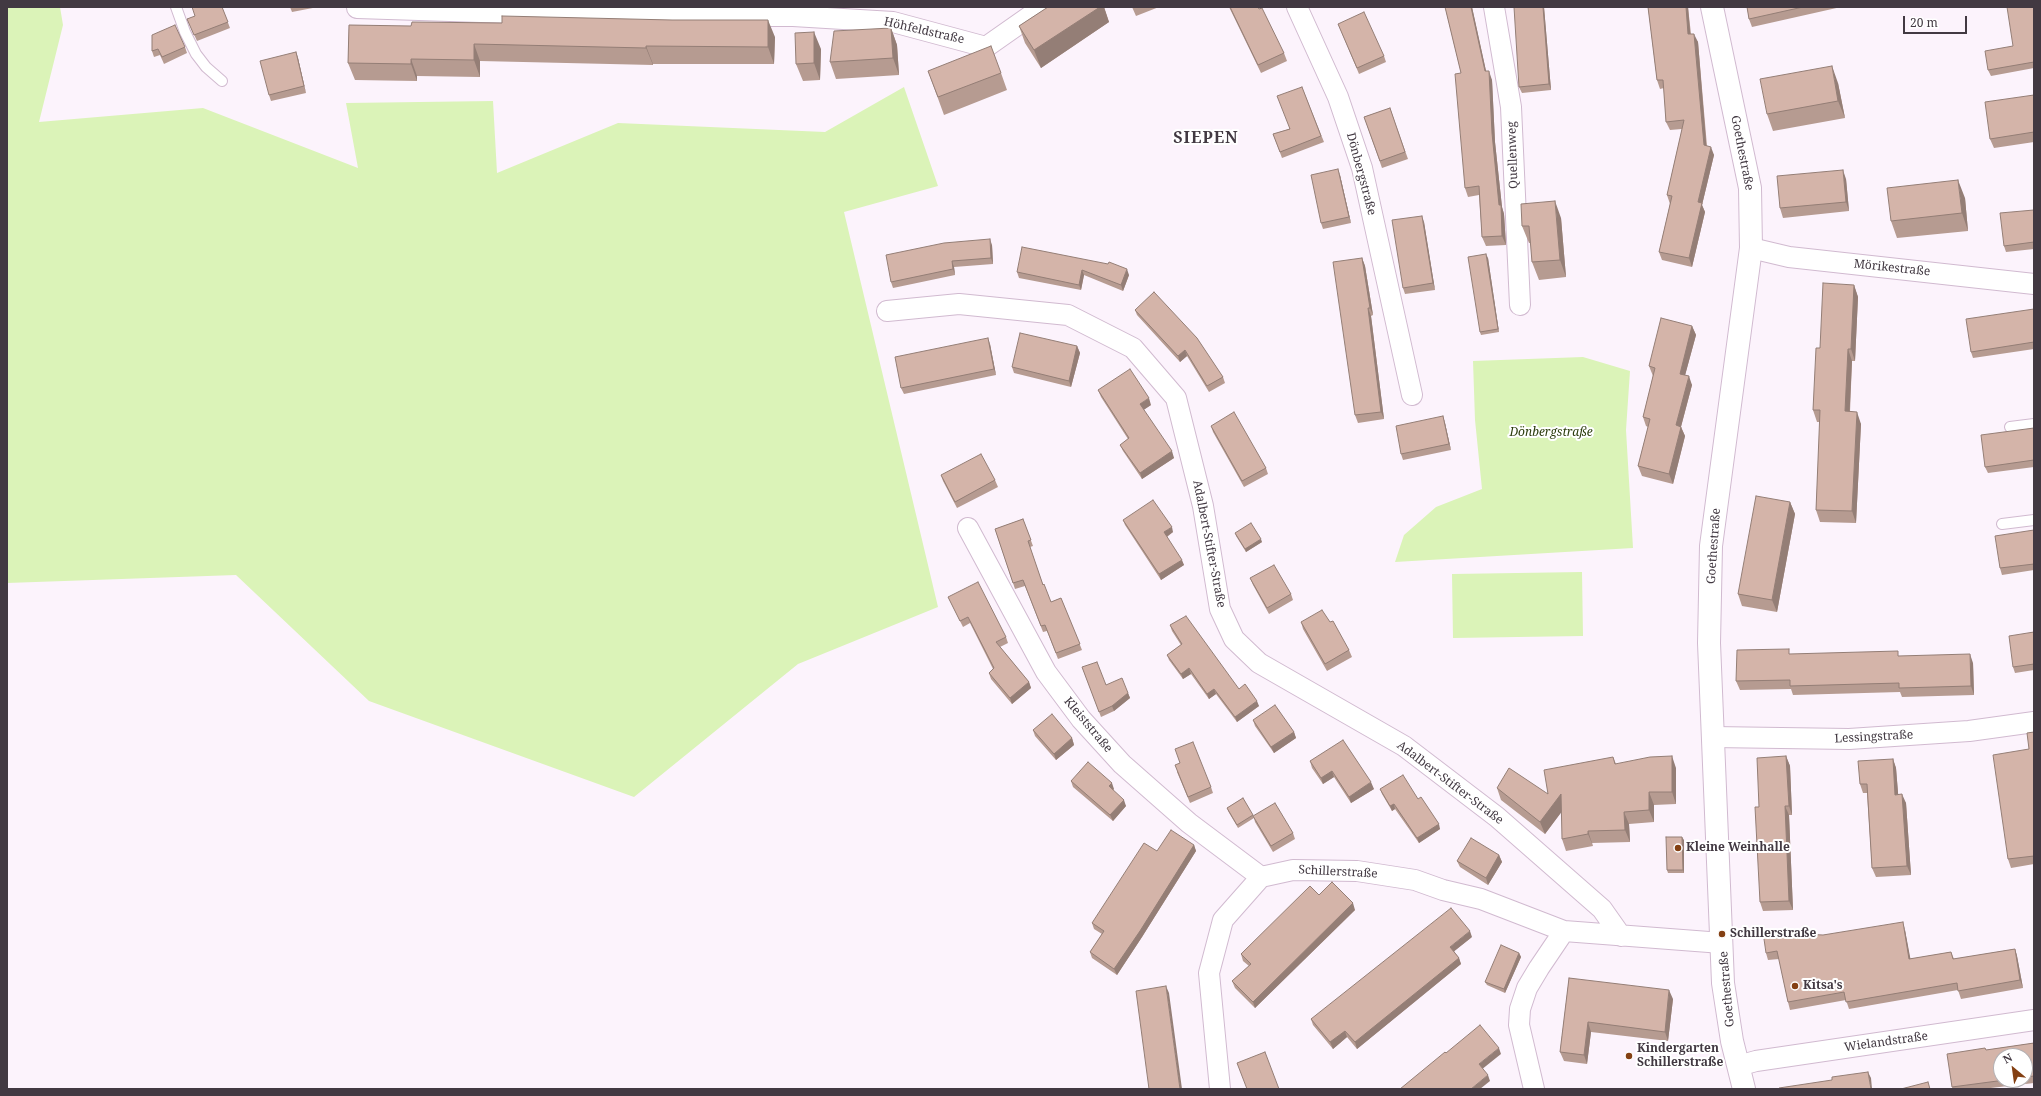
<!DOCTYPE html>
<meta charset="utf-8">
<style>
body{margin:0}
#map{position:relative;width:2041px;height:1096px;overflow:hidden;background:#fcf3fc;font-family:"Noto Serif",serif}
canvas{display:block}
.frame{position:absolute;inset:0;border:8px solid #423942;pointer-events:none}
.north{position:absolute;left:1993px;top:1048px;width:40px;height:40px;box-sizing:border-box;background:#fff;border:1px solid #b3b0b3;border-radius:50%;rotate:331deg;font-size:11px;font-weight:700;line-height:16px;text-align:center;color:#423942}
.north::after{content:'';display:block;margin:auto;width:14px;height:18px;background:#844013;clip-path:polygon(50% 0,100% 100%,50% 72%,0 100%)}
.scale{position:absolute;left:1903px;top:16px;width:64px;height:18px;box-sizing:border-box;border:2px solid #423942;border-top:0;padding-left:5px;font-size:12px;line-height:14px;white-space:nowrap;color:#423942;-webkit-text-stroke:3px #fff;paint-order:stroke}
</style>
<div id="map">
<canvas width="2041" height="1096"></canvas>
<div class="frame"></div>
<div class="north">N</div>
<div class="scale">20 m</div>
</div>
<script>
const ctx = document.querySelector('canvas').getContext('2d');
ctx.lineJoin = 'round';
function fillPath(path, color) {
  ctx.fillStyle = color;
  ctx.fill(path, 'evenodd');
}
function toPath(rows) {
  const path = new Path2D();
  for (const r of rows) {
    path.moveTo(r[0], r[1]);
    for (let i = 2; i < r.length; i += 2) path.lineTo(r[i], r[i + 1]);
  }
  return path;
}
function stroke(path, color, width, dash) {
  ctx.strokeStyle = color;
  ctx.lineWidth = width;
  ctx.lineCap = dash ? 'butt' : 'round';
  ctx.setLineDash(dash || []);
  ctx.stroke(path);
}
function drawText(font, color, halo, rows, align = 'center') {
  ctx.font = font + ' "Noto Serif",serif';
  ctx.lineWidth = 4;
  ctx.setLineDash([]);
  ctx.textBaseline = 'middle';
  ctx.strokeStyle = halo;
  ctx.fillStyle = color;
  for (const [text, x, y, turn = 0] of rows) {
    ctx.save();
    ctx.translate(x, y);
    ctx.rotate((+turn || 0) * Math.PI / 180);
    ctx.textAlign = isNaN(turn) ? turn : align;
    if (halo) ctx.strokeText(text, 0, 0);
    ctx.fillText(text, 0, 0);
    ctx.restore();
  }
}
fillPath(toPath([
 [7,7,60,7,63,25,39,122,203,108,358,168,346,103,493,101,497,173,618,123,825,132,904,87,938,186,844,212,938,607,798,664,634,797,369,701,236,575,7,583],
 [1583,357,1630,371,1626,430,1633,548,1395,562,1404,535,1436,507,1482,489,1475,420,1473,361],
 [1582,572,1583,636,1453,638,1452,574]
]), '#dbf3b8');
const service = toPath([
 [176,7,185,32,196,54,206,67,222,81],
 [2010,427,2034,424],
 [2002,524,2034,520]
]);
const minor = toPath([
 [1297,7,1338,97,1362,168,1412,395],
 [1494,7,1511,107,1520,305],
 [357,8,605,16,793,16,893,22,986,47,1043,7],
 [1751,248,1789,257,2034,284],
 [887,311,959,304,1068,315,1133,348,1176,398,1203,506,1220,609,1234,639,1259,663,1404,746,1497,817,1602,909,1621,936],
 [968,528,1046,672,1081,719,1122,764,1189,823,1261,877],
 [1713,737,1849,739,1969,731,2034,722],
 [1738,1066,1756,1061,2034,1020],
 [1220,1089,1209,973,1223,920,1261,877,1293,870,1357,871,1415,880,1443,890,1481,899,1564,931,1722,943],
 [1534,1089,1519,1025,1520,1009,1527,988,1539,968,1564,931]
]);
const tertiary = toPath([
 [1712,7,1750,188,1751,248,1711,546,1709,643,1723,983,1732,1041,1744,1089]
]);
stroke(service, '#d1bad0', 12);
stroke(minor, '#d1bad0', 22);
stroke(tertiary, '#d1bad0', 24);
stroke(service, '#fff', 10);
stroke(minor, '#fff', 20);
stroke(tertiary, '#fff', 22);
fillPath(toPath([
 [222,7,230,28,197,41,187,19],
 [290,7,318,7,292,12],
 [1048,7,1104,7,1109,22,1041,68,1025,43,1019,26],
 [1132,7,1159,7,1136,16],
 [1229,7,1258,7,1284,53,1287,61,1261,73],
 [1445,7,1472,7,1486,71,1492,80,1495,142,1502,207,1504,214,1506,245,1486,246,1482,237,1479,195,1468,197,1465,188,1461,73],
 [1544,7,1551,90,1522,93,1519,87],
 [1648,7,1688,7,1691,34,1698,42,1707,146,1714,155,1702,205,1705,212,1692,267,1662,260,1659,252,1670,204,1667,195,1682,129,1670,130,1666,122,1664,88,1660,89,1657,80],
 [1747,7,1841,7,1752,27,1749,19],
 [2034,7,2034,68,1991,76,1988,70,2013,46],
 [1338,24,1384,56,1386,62,1359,74],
 [349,25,775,37,774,64,653,64,653,65,480,61,480,77,417,76,417,81,355,80,348,63],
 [891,28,897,45,899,75,836,79,830,62],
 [152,35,185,47,187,53,164,64,160,55,154,57,152,51],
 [821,49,820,80,803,81,796,64],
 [296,52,298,58,306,93,271,101,269,95],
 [928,71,1001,73,1007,90,944,115],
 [1838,83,1845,118,1773,131,1767,114],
 [1302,87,1324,142,1282,158,1273,134,1289,129],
 [2034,95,2034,142,1994,148,1990,139],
 [1390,108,1408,159,1382,168,1364,117],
 [1340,175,1351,223,1323,229,1321,223],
 [1846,179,1849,211,1783,218,1780,208],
 [1965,198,1968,231,1897,238,1891,221],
 [2034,210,2034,249,2006,252,2004,246],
 [1561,218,1566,277,1539,280,1532,262,1531,243,1529,243,1522,226],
 [1424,222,1435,290,1405,294,1403,288],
 [992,245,993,264,954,267,955,275,893,288,891,282],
 [1362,258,1365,266,1373,315,1371,316,1384,419,1358,423,1355,415],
 [1488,258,1499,332,1481,335,1480,332],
 [1108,264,1129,275,1123,291,1084,275,1081,290,1019,278,1017,272],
 [1854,285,1858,297,1855,361,1852,361,1850,412,1861,424,1856,523,1820,522,1816,510,1820,422,1817,422,1813,410,1820,348],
 [2034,309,2034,349,1973,358,1971,352],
 [1135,310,1223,377,1225,383,1209,392,1187,356,1180,362,1137,315],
 [1692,326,1696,335,1685,375,1692,385,1681,427,1685,436,1673,484,1642,476,1638,466,1648,427,1646,426,1643,417,1653,376,1649,366],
 [990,344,996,375,904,394,901,388],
 [1077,346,1080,353,1071,387,1014,373,1012,367],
 [1098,390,1151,405,1143,410,1174,458,1142,479,1123,451,1120,445,1128,439,1101,397],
 [1443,416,1445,423,1451,450,1403,460,1401,454],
 [1211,426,1266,468,1268,474,1244,487,1213,432],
 [2034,428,2034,467,1988,473,1985,467],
 [941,475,995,480,998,487,957,508,943,481],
 [1790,502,1795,514,1777,612,1742,606,1738,594],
 [1023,519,1033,546,1030,547,1043,585,1051,602,1061,598,1082,650,1058,659,1047,631,1043,632,1025,586,1015,589,995,529],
 [1123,520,1173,532,1167,537,1184,565,1161,580,1125,525],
 [2034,530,2034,570,2002,575,2000,568],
 [1235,533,1262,542,1246,552,1236,536],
 [1250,578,1291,594,1293,600,1269,614,1253,585],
 [948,597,1006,637,1008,643,1000,647,1029,682,1031,688,1012,704,991,679,989,673,993,669,970,623,963,627],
 [1301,622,1330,622,1349,650,1352,657,1327,671,1303,629],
 [1170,625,1239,689,1259,706,1237,722,1216,694,1209,699,1191,674,1183,679,1169,660,1167,655,1181,645,1172,631],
 [2034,632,2034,670,2015,673,2013,667],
 [1791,654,1900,656,1973,663,1974,695,1902,697,1900,692,1793,695,1791,689,1740,690,1736,681],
 [1082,667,1106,685,1128,693,1130,698,1114,711,1101,717],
 [1253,720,1294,732,1296,738,1274,753,1255,726],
 [1033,730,1072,738,1074,745,1056,760,1035,736],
 [2034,732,2034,864,2011,868,2008,859,2029,749],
 [1786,756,1790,766,1792,815,1789,815,1793,910,1763,911,1760,902],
 [1613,757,1616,764,1676,768,1676,804,1654,805,1654,822,1629,824,1630,842,1592,843,1593,846,1566,851,1562,839,1562,811,1545,834,1501,800,1497,788,1548,794],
 [1893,759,1896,768,1898,794,1906,803,1911,875,1876,877,1872,868,1867,793,1863,793,1860,784],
 [1310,761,1374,789,1351,803,1334,777,1323,784,1312,768],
 [1180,763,1211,787,1213,793,1190,803,1177,772],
 [1071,781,1114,789,1113,790,1126,806,1113,821,1073,787],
 [1380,789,1418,799,1440,829,1419,843,1395,809,1392,811,1382,794],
 [1243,798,1253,816,1293,833,1295,839,1273,852,1255,822,1254,818,1238,828,1228,811,1227,808],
 [1684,840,1684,873,1668,873,1667,870],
 [1194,845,1196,851,1142,937,1117,975,1092,958,1090,952,1102,934,1094,929,1092,923,1157,851],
 [1499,855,1502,862,1488,885,1460,867,1457,861],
 [1319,895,1355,910,1255,1008,1235,988,1232,981,1249,966,1243,961,1241,954],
 [1905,930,1910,959,1951,952,1954,959,2015,949,2017,956,2023,988,1961,999,1958,990,1849,1009,1846,1000,1790,1010,1788,1002,1779,959,1768,960,1766,953,1823,935],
 [1472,937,1454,951,1459,958,1461,964,1357,1049,1347,1037,1333,1049,1313,1025,1311,1019],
 [1519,953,1521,957,1505,993,1487,985,1485,982],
 [1569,978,1673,999,1668,1041,1591,1032,1587,1064,1564,1061,1560,1052],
 [2034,1043,2034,1083,1982,1089,1953,1089,1952,1087,1985,1048,1986,1050],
 [2025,1056,2025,1080,2001,1080]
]), '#b69b91');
fillPath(toPath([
 [1100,7,1104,7,1109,22,1041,68,1034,50],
 [1471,7,1472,7,1488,80,1485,71],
 [1543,7,1544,7,1551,90,1549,84],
 [1686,7,1688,7,1691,43,1688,34],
 [768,20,775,37,774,64,768,47],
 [891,28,897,45,899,75,893,58],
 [814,32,821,49,820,80,814,63],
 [1694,34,1698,42,1707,154,1704,145],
 [474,44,480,61,480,77,474,60],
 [646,46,653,64,653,65,646,48],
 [296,52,298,58,306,93,304,86],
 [411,59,417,76,417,81,411,64],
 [1832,66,1838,83,1845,118,1838,101],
 [1489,71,1492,80,1495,142,1502,207,1504,214,1506,245,1502,236,1492,133],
 [1711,147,1714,155,1702,205,1705,212,1692,267,1689,258,1698,202],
 [1338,169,1340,175,1351,223,1349,217],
 [1843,170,1846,179,1849,211,1846,202],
 [1958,180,1965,198,1968,231,1962,213],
 [1555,201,1561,218,1566,277,1560,260],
 [1422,216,1424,222,1435,290,1433,283],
 [990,239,992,245,993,264,991,258],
 [1486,254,1488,258,1499,332,1498,329],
 [1362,258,1365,266,1373,315,1370,308],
 [952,261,954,267,955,275,953,269],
 [1127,269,1129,275,1123,291,1121,285],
 [1082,270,1084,275,1081,290,1079,285],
 [1854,285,1858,297,1855,361,1851,349],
 [1368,308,1371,316,1384,419,1381,412],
 [1692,326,1696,335,1683,383,1680,374],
 [988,338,990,344,996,375,994,369],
 [1077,346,1080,353,1071,387,1069,381],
 [1848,349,1852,361,1849,424,1845,411],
 [1185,350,1187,356,1180,362,1178,356],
 [1689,376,1692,385,1679,434,1676,425],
 [1149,398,1151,405,1142,411,1140,404],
 [1857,412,1861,424,1856,523,1852,511],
 [1443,416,1445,423,1451,450,1449,444],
 [1681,427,1685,436,1673,484,1669,474],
 [1172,451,1174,458,1142,479,1140,473],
 [1790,502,1795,514,1777,612,1772,600],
 [1172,527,1173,532,1166,537,1164,532],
 [1261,539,1262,542,1246,552,1245,549],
 [1182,560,1184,565,1161,580,1159,574],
 [1970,654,1973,663,1974,695,1971,686],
 [1189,668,1191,674,1183,679,1181,674],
 [1029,682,1031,688,1012,704,1010,698],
 [1214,689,1216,694,1209,699,1207,694],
 [1128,693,1130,698,1114,711,1112,706],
 [1257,701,1259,706,1237,722,1235,717],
 [1294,732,1296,738,1274,753,1271,747],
 [1072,738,1074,745,1056,760,1054,754],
 [1672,756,1676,768,1676,804,1672,792],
 [1786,756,1790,766,1792,815,1789,806],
 [1893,759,1896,768,1899,804,1895,795],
 [1332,771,1334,777,1323,784,1321,778],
 [1371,782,1374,789,1351,803,1349,797],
 [1112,783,1114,789,1111,792,1109,786],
 [1649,792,1654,805,1654,822,1649,810],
 [1561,794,1566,806,1545,834,1540,822],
 [1902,794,1906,803,1911,875,1907,866],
 [1124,800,1126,806,1113,821,1110,815],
 [1394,804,1395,809,1392,811,1390,806],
 [1785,806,1789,815,1793,910,1789,901],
 [1624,812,1629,824,1630,842,1625,830],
 [1439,824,1440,829,1419,843,1417,838],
 [1588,831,1593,846,1588,834],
 [1682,837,1684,840,1684,873,1683,870],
 [1194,845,1196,851,1142,937,1117,975,1114,969],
 [1499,855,1502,862,1488,885,1486,878],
 [1353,903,1355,910,1255,1008,1253,1002],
 [1903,922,1905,930,1912,967,1909,959],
 [1470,931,1472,937,1452,953,1450,947],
 [2015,949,2017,956,2023,988,2020,980],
 [1519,953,1521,957,1505,993,1504,989],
 [1459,958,1461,964,1357,1049,1355,1042],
 [1166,986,1169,993,1182,1089,1180,1089],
 [1669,990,1673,999,1668,1041,1665,1032],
 [1588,1022,1591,1032,1587,1064,1584,1055],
 [1345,1031,1347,1037,1333,1049,1330,1042],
 [1499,1048,1501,1054,1481,1070,1479,1064],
 [1868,1072,1871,1078,1872,1089,1871,1089],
 [1488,1075,1490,1081,1480,1089,1471,1089]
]), '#947e76');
const building = toPath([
 [192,7,222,7,228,22,194,35,187,19,195,16,192,7],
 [1048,7,1100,7,1034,50,1019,26,1048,7],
 [1230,7,1258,7,1259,9,1262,8,1284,53,1258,65,1230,7],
 [1445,7,1471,7,1485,71,1489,71,1492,133,1499,205,1501,205,1502,236,1482,237,1479,186,1465,188,1455,74,1461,73,1445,7],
 [1514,7,1543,7,1549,84,1519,87,1514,7],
 [1648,7,1686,7,1688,34,1694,34,1704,145,1711,147,1698,202,1702,203,1689,258,1659,252,1672,196,1667,195,1684,120,1666,122,1663,80,1657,80,1648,7],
 [1747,7,1803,7,1749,19,1747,7],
 [2007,7,2034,7,2034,62,1988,70,1985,51,2013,46,2007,7],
 [1364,12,1384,56,1357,68,1338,24,1364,12],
 [502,16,672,20,768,20,768,47,646,46,646,48,474,44,474,60,411,59,411,64,348,63,349,25,411,26,412,22,502,23,502,16],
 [175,25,185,47,162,57,158,49,152,51,152,35,175,25],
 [891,28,893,58,830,62,834,31,891,28],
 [814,32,814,63,796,64,795,33,814,32],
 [991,46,1001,73,938,97,928,71,991,46],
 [296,52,304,86,269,95,260,61,296,52],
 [1832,66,1838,101,1767,114,1760,79,1832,66],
 [1302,87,1321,136,1280,152,1273,134,1290,129,1277,96,1302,87],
 [2034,95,2034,132,1990,139,1985,102,2034,95],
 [1390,108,1405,152,1380,161,1364,117,1390,108],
 [1338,169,1349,217,1321,223,1311,175,1338,169],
 [1843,170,1846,202,1780,208,1777,176,1843,170],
 [1958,180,1962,213,1891,221,1887,188,1958,180],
 [1555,201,1560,260,1532,262,1529,226,1522,226,1521,204,1555,201],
 [2034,210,2034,242,2004,246,2000,213,2034,210],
 [1422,216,1433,283,1403,288,1392,220,1422,216],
 [990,239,991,258,952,261,953,269,891,282,886,255,944,243,990,239],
 [1022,247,1108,264,1109,262,1127,269,1121,285,1082,270,1079,285,1017,272,1022,247],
 [1486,254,1498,329,1480,332,1468,257,1486,254],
 [1362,258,1370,308,1368,308,1381,412,1355,415,1333,262,1362,258],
 [1823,283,1854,285,1851,349,1848,349,1845,411,1857,412,1852,511,1816,510,1820,410,1813,410,1816,348,1820,348,1823,283],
 [1154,292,1197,338,1223,377,1207,386,1185,350,1178,356,1135,310,1154,292],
 [2034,309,2034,342,1971,352,1966,319,2034,309],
 [1661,318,1692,326,1680,374,1689,376,1676,425,1681,427,1669,474,1638,466,1650,419,1643,417,1655,368,1649,366,1661,318],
 [1020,333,1077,346,1069,381,1012,367,1020,333],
 [988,338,994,369,901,388,895,357,988,338],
 [1130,369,1149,398,1140,404,1172,451,1140,473,1120,445,1129,438,1098,390,1130,369],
 [1234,412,1266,468,1242,481,1211,426,1234,412],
 [1443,416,1449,444,1401,454,1396,426,1443,416],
 [2034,428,2034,460,1985,467,1981,435,2034,428],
 [981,454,995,480,955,502,941,475,981,454],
 [1756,496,1790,502,1772,600,1738,594,1756,496],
 [1153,500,1172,527,1164,532,1182,560,1159,574,1123,520,1153,500],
 [1023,519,1031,540,1028,541,1043,585,1044,584,1051,602,1061,598,1080,644,1056,653,1045,625,1041,626,1023,580,1013,583,995,529,1023,519],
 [1251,523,1261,539,1245,549,1235,533,1251,523],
 [2034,530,2034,564,2000,568,1995,536,2034,530],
 [1274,565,1291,594,1267,608,1250,578,1274,565],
 [978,582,1006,637,996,642,1029,682,1010,698,989,673,994,668,968,617,960,621,948,597,978,582],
 [1322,610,1330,622,1333,621,1349,650,1325,664,1301,622,1322,610],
 [1186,616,1239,689,1245,684,1257,701,1235,717,1214,689,1207,694,1189,668,1181,674,1167,655,1182,644,1170,625,1186,616],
 [2034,632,2034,664,2013,667,2009,636,2034,632],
 [1789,649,1789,654,1898,651,1898,656,1970,654,1971,686,1899,688,1899,683,1790,686,1790,680,1736,681,1737,650,1789,649],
 [1097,662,1106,685,1122,678,1128,693,1112,706,1099,712,1082,667,1097,662],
 [1275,705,1294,732,1271,747,1253,720,1275,705],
 [1052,714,1072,738,1054,754,1033,730,1052,714],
 [2034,732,2034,856,2008,859,1993,755,2029,749,2027,733,2034,732],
 [1343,740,1371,782,1349,797,1332,771,1321,778,1310,761,1343,740],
 [1193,742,1211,787,1188,797,1175,765,1180,763,1175,749,1193,742],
 [1672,756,1672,792,1649,792,1649,810,1624,812,1625,830,1588,831,1588,834,1562,839,1561,794,1540,822,1497,788,1509,768,1548,794,1544,770,1613,757,1615,764,1650,757,1672,756],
 [1786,756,1789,806,1785,806,1789,901,1760,902,1755,807,1759,807,1757,758,1786,756],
 [1893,759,1895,795,1902,794,1907,866,1872,868,1867,784,1860,784,1858,761,1893,759],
 [1088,762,1112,783,1109,786,1124,800,1110,815,1071,781,1088,762],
 [1403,775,1418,799,1421,797,1439,824,1417,838,1394,804,1390,806,1380,789,1403,775],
 [1243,798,1253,815,1237,825,1227,808,1243,798],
 [1275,803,1293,833,1271,846,1253,816,1275,803],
 [1171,830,1194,845,1140,931,1114,969,1090,952,1104,931,1092,923,1144,843,1157,851,1171,830],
 [1666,837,1682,837,1683,870,1667,870,1666,837],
 [1471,838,1499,855,1486,878,1457,861,1471,838],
 [1332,882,1353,903,1253,1002,1232,981,1251,964,1241,954,1310,886,1319,895,1332,882],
 [1451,908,1470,931,1450,947,1459,958,1355,1042,1345,1031,1330,1042,1311,1019,1451,908],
 [1903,922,1909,959,1951,952,1953,959,2015,949,2020,980,1958,991,1957,983,1846,1002,1844,992,1788,1002,1777,951,1766,953,1763,932,1823,935,1903,922],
 [1501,945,1519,953,1504,989,1485,982,1501,945],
 [1569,978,1669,990,1665,1032,1588,1022,1584,1055,1560,1052,1569,978],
 [1166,986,1180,1089,1149,1089,1136,991,1166,986],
 [1480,1025,1499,1048,1479,1064,1488,1075,1471,1089,1400,1089,1445,1052,1446,1053,1480,1025],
 [2034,1043,2034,1076,2025,1077,2025,1056,2001,1056,2001,1080,2005,1080,1952,1087,1947,1054,1985,1048,1986,1050,2034,1043],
 [1265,1052,1279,1089,1247,1089,1237,1063,1265,1052],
 [1868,1072,1871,1089,1779,1089,1779,1088,1832,1080,1832,1077,1868,1072],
 [1928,1082,1930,1089,1901,1089,1928,1082]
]);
fillPath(building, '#d4b4a9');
stroke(building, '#947e76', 1);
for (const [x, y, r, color] of [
 [1678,848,4,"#844013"],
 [1722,934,4,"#844013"],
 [1795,986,4,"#844013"],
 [1629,1056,4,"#844013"]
]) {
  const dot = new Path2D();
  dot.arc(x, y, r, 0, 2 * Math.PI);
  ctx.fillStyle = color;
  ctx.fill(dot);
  stroke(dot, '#fff', 1.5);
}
drawText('12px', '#423942', '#fff', [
 ["Höhfeldstraße",924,31,13],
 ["Goethestraße",1742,153,79],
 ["Quellenweg",1513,155,-92],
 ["Dönbergstraße",1361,174,75],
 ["Mörikestraße",1892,268,6],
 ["Adalbert-Stifter-Straße",1209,544,79],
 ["Goethestraße",1714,546,-86],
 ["Kleiststraße",1088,725,50],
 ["Lessingstraße",1874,737,-3],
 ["Adalbert-Stifter-Straße",1450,783,37],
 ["Schillerstraße",1338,872,3],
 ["Goethestraße",1727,989,-95],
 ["Wielandstraße",1886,1042,-8]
]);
drawText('italic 12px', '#2c3c0d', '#fff', [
 ["Dönbergstraße",1551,433]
]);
drawText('bold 12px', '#423942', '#fff', [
 ["Kleine Weinhalle",1686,848],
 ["Schillerstraße",1730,934],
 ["Kitsa's",1803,986],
 ["Kindergarten",1637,1049],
 ["Schillerstraße",1637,1063]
], 'left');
ctx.letterSpacing = '1px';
drawText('bold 16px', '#423942', '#fff', [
 ["SIEPEN",1206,138]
]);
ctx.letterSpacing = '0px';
</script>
